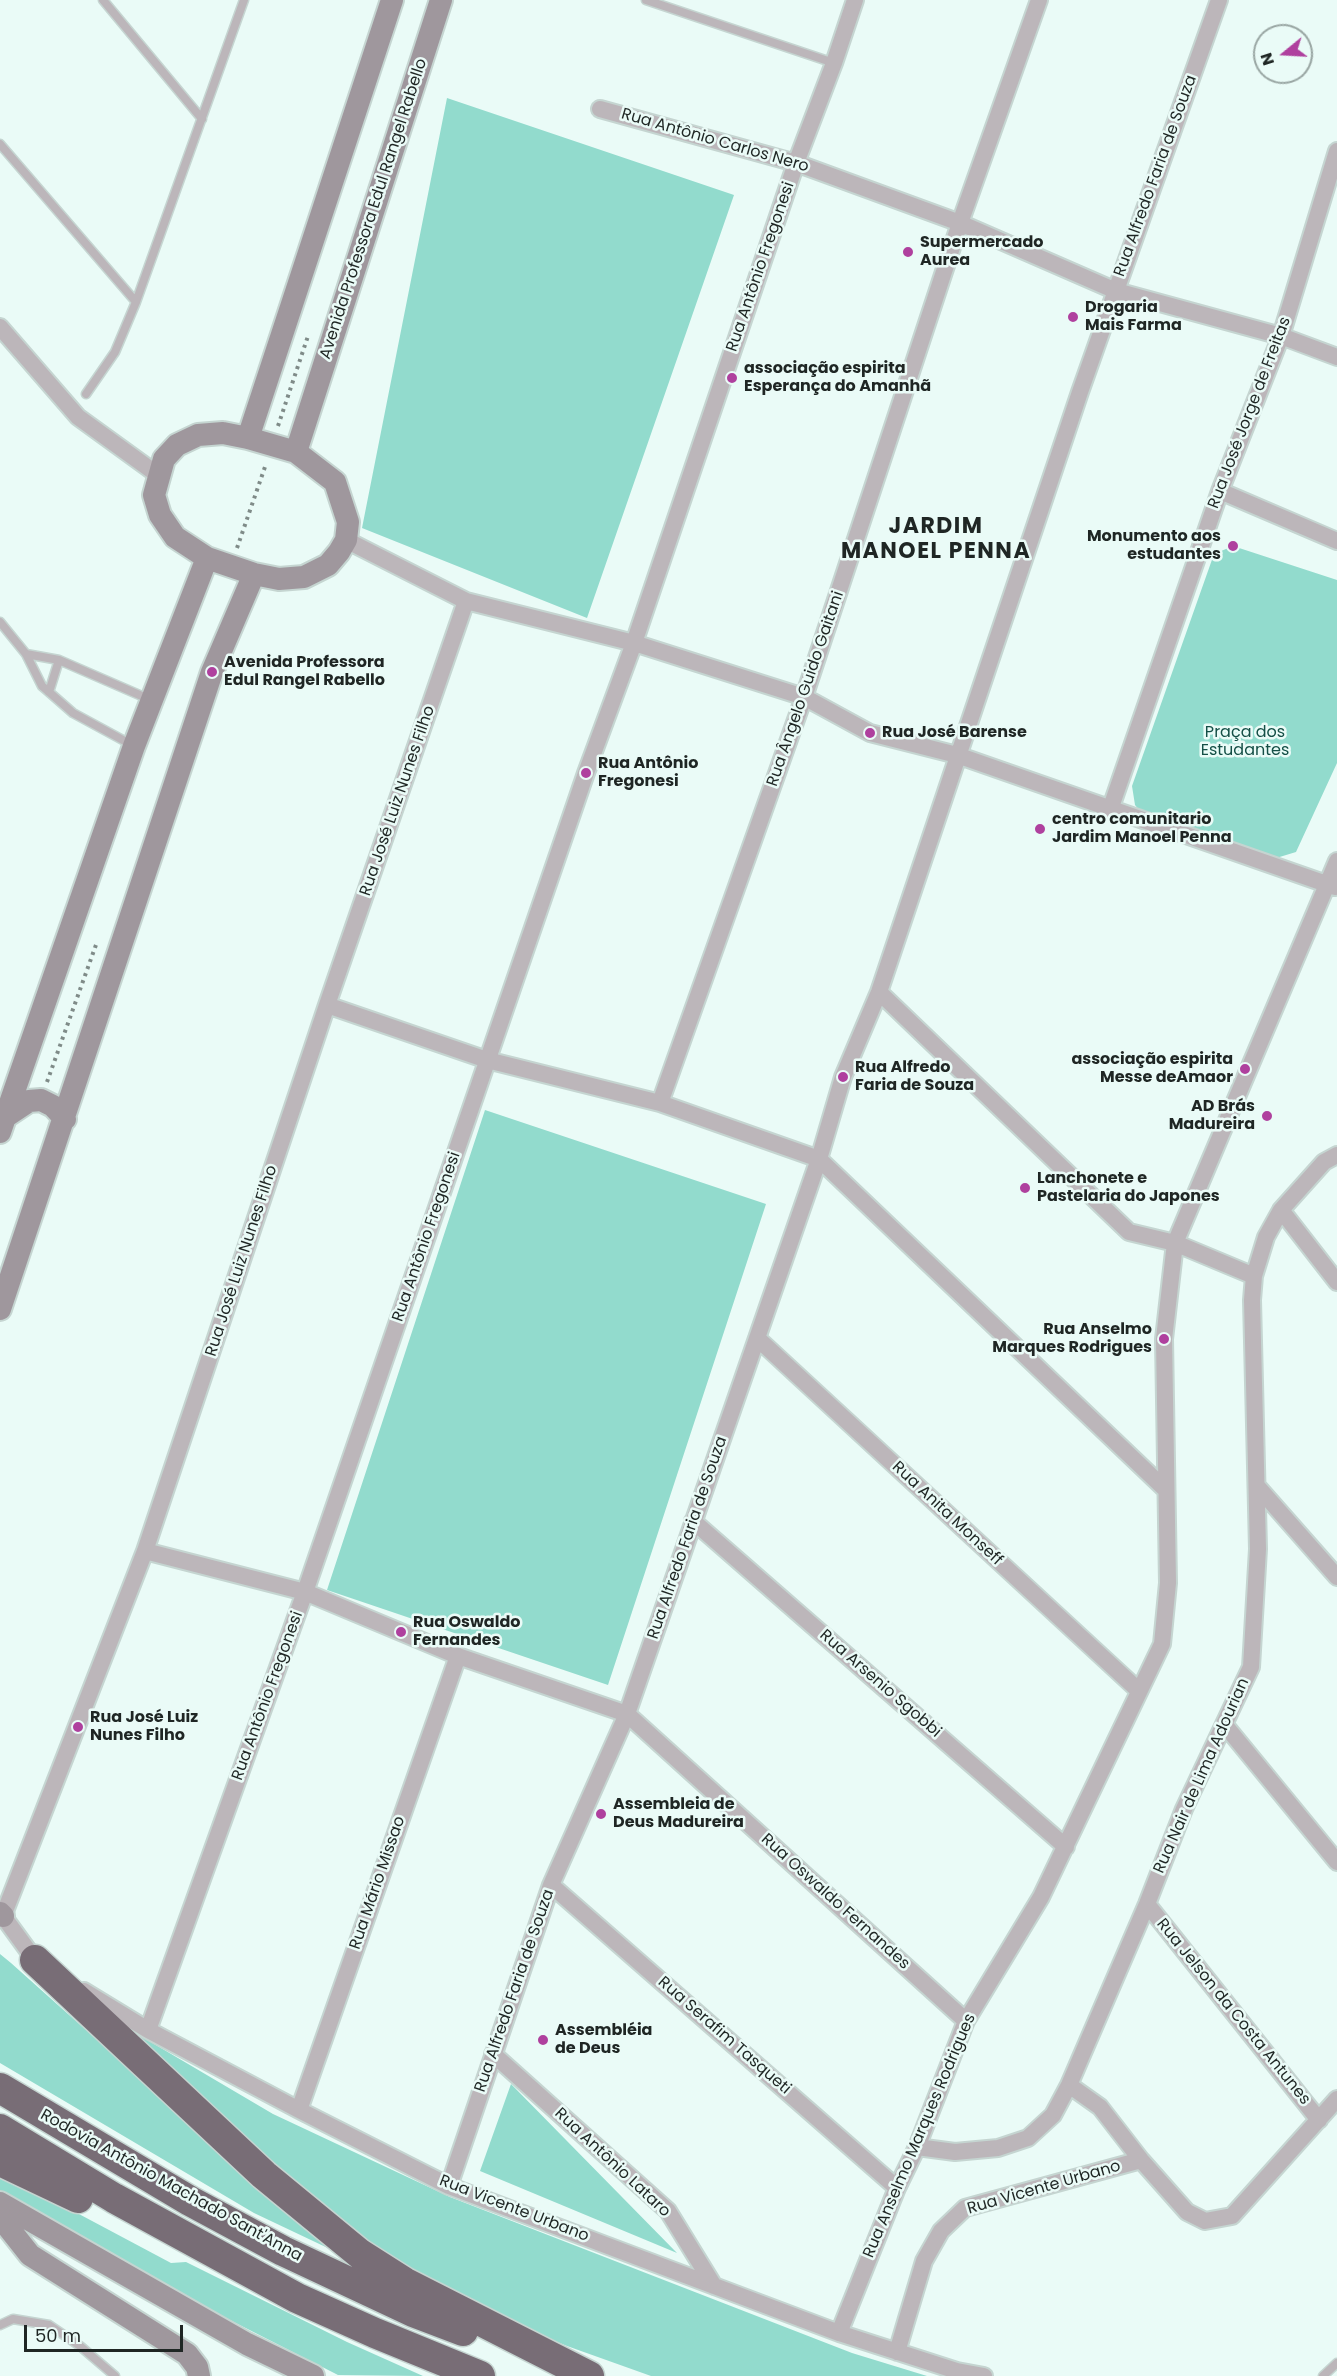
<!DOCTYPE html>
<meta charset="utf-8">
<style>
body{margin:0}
#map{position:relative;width:1337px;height:2376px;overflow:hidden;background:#eafbf7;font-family:Poppins,sans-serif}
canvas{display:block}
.north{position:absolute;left:1253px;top:24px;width:60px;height:60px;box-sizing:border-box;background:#eafbf7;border:2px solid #99a6a3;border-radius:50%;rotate:252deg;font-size:16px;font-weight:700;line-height:24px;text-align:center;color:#1f2624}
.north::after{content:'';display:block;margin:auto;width:21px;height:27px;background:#af409e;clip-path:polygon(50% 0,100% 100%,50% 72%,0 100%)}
.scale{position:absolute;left:24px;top:2325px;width:159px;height:27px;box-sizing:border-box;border:3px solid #1f2624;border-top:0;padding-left:8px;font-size:18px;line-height:21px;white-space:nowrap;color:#1f2624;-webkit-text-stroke:4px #eafbf7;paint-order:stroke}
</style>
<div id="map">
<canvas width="1337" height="2376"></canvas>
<div class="north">N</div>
<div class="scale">50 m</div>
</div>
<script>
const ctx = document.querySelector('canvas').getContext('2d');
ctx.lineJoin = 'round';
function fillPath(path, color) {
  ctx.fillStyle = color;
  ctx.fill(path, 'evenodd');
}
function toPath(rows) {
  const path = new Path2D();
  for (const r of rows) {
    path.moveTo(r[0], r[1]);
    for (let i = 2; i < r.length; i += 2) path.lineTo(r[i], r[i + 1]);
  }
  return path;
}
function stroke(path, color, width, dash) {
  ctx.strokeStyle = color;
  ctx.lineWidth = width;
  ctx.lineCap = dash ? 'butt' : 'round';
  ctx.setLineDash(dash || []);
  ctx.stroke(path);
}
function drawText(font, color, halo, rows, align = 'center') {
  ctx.font = font + ' Poppins,sans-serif';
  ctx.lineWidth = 5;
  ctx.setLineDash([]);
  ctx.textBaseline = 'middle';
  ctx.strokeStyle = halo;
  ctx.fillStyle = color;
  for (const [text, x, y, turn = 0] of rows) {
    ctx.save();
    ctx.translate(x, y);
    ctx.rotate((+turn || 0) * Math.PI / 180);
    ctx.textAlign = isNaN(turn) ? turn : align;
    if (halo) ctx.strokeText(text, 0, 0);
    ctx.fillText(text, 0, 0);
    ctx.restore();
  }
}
fillPath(toPath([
 [447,98,734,195,587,618,362,528],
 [1233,546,1337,580,1337,763,1296,852,1273,859,1144,816,1135,805,1132,786,1214,554],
 [485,1110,766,1204,608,1685,327,1590],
 [0,1954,11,1963,332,2250,254,2213,0,2063],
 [127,2028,273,2114,450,2197,852,2353,927,2376,651,2376,567,2346,475,2308,423,2281,337,2223],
 [511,2084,677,2253,480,2171],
 [0,2172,171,2263,186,2262,347,2342,423,2376,338,2375,161,2285,0,2199]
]), '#92dbcd');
const lane = toPath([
 [103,0,202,119],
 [646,0,834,63],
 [0,144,136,302],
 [86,394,115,352,136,302,244,0],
 [0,622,26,654,42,686,49,692,73,713,132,745],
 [26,654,59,660,151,700],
 [49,692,59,660],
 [0,2325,13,2319,49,2325,80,2346,115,2376],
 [1323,2376,1337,2363]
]);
const street = toPath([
 [600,109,796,163,960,223,1116,291,1281,336,1337,357],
 [0,327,78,417,158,475],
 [1220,491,1337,541],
 [346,540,466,601,634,643,804,697,870,733,957,755,1335,887],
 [1110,810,1220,491,1281,336,1337,151],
 [879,992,1129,1232,1175,1243,1254,1276],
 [327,1005,487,1060,660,1103,819,1159,1166,1490],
 [660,1103,804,697,960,223,1039,0],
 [1281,1210,1337,1282],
 [757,1338,1138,1690],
 [1257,1486,1337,1577],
 [693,1521,1066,1847],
 [145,1551,305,1592,458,1656,627,1714,966,2021],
 [1224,1724,1337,1862],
 [551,1885,897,2188],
 [1147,1904,1319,2120],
 [41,1964,35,1960,3,1916,145,1551,327,1005,466,601],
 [84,1991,148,2030,299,2110,449,2186,839,2333,957,2371,984,2376],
 [148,2030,305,1592,586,773,634,643,796,163,834,63,855,0],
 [493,2054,668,2211,714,2286],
 [1069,2085,1100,2107,1141,2160,1187,2212,1205,2221,1232,2216,1337,2099],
 [299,2110,458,1656],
 [917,2147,955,2152,998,2148,1028,2138,1053,2115,1069,2085,1147,1904,1184,1809,1251,1667,1258,1549,1252,1300,1254,1276,1266,1237,1281,1210,1324,1162,1337,1155],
 [449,2186,551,1885,627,1714,819,1159,843,1077,879,992,1080,392,1219,0],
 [839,2333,897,2188,917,2147,966,2021,1041,1897,1162,1644,1168,1583,1164,1339,1175,1243,1337,861],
 [897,2352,924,2261,941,2231,965,2208,1141,2160]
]);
const secondary = toPath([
 [223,433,248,438,296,452,335,482,348,522,346,540,339,552,328,565,304,577,279,579,254,574,207,558,175,537,160,515,154,495,164,459,177,445,198,435,223,433],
 [248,438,392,0],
 [296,452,441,0],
 [5,1117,29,1101,41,1100,53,1106,65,1119],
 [0,1132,134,746,207,558],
 [0,1309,212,672,254,574],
 [0,1913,3,1916],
 [0,2203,247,2344,313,2376],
 [0,2217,30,2255,187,2354,197,2367,199,2376]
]);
const highway = toPath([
 [35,1960,264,2175,360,2254,404,2282,589,2376],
 [0,2088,190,2201,283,2251,413,2312,463,2331],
 [0,2129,114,2198,297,2298,375,2333,480,2376],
 [0,2161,78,2198]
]);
stroke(lane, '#c5d5d1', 11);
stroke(street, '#c5d5d1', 20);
stroke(secondary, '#c5d5d1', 26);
stroke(highway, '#c5d5d1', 33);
stroke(toPath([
 [278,426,308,336],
 [237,548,266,464],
 [47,1082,97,942]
]), '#7f8b88', 4, [3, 4.5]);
stroke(lane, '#bcb6ba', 8);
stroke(street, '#bcb6ba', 16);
stroke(secondary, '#9f979d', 22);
stroke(highway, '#786d76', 30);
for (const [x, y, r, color] of [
 [908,252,6,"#af409e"],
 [1073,317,6,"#af409e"],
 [732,378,6,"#af409e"],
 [1233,546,6,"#af409e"],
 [212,672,6,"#af409e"],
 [870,733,6,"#af409e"],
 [586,773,6,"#af409e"],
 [1040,829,6,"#af409e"],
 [1245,1069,6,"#af409e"],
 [843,1077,6,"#af409e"],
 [1267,1116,6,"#af409e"],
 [1025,1188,6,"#af409e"],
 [1164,1339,6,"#af409e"],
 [401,1632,6,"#af409e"],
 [78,1727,6,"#af409e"],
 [601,1814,6,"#af409e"],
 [543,2040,6,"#af409e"]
]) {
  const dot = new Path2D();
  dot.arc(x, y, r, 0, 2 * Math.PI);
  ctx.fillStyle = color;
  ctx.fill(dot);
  stroke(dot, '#eafbf7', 2);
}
drawText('16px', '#1f2624', '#eafbf7', [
 ["Rua Antônio Carlos Nero",715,141,16],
 ["Rua Alfredo Faria de Souza",1156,176,-70],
 ["Avenida Professora Edul Rangel Rabello",374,209,-72],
 ["Rua Antônio Fregonesi",761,267,-71],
 ["Rua José Jorge de Freitas",1250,413,-69],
 ["Rua Ângelo Guido Gaitani",806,689,-71],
 ["Rua José Luiz Nunes Filho",398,801,-71],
 ["Rua Antônio Fregonesi",427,1237,-71],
 ["Rua José Luiz Nunes Filho",242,1261,-72],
 ["Rua Anita Monseff",947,1514,43],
 ["Rua Alfredo Faria de Souza",688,1538,-71],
 ["Rua Arsenio Sgobbi",880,1684,41],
 ["Rua Antônio Fregonesi",268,1696,-70],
 ["Rua Nair de Lima Adourian",1202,1776,-66],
 ["Rua Mário Missao",378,1883,-71],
 ["Rua Oswaldo Fernandes",835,1902,42],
 ["Rua Alfredo Faria de Souza",515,1991,-71],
 ["Rua Jelson da Costa Antunes",1233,2012,51],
 ["Rua Serafim Tasqueti",724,2036,41],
 ["Rua Anselmo Marques Rodrigues",920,2136,-67],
 ["Rua Antônio Lataro",612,2163,43],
 ["Rodovia Antônio Machado Sant'Anna",171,2186,29],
 ["Rua Vicente Urbano",1044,2188,-16],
 ["Rua Vicente Urbano",514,2209,21]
]);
drawText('bold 16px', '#1f2624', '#eafbf7', [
 ["Supermercado",920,243],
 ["Aurea",920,261],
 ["Drogaria",1085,308],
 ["Mais Farma",1085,326],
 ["associação espirita",744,369],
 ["Esperança do Amanhã",744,387],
 ["Monumento aos",1221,537,"right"],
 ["estudantes",1221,555,"right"],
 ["Avenida Professora",224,663],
 ["Edul Rangel Rabello",224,681],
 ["Rua José Barense",882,733],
 ["Rua Antônio",598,764],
 ["Fregonesi",598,782],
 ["centro comunitario",1052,820],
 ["Jardim Manoel Penna",1052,838],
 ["associação espirita",1233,1060,"right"],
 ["Messe deAmaor",1233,1078,"right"],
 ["Rua Alfredo",855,1068],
 ["Faria de Souza",855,1086],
 ["AD Brás",1255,1107,"right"],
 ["Madureira",1255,1125,"right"],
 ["Lanchonete e",1037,1179],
 ["Pastelaria do Japones",1037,1197],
 ["Rua Anselmo",1152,1330,"right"],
 ["Marques Rodrigues",1152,1348,"right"],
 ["Rua Oswaldo",413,1623],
 ["Fernandes",413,1641],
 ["Rua José Luiz",90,1718],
 ["Nunes Filho",90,1736],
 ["Assembleia de",613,1805],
 ["Deus Madureira",613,1823],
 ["Assembléia",555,2031],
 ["de Deus",555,2049]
], 'left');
drawText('16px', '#144f46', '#eafbf7', [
 ["Praça dos",1245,733],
 ["Estudantes",1245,751]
]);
ctx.letterSpacing = '1.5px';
drawText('bold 22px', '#1f2624', '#eafbf7', [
 ["JARDIM",936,527],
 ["MANOEL PENNA",936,552]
]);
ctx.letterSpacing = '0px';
</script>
